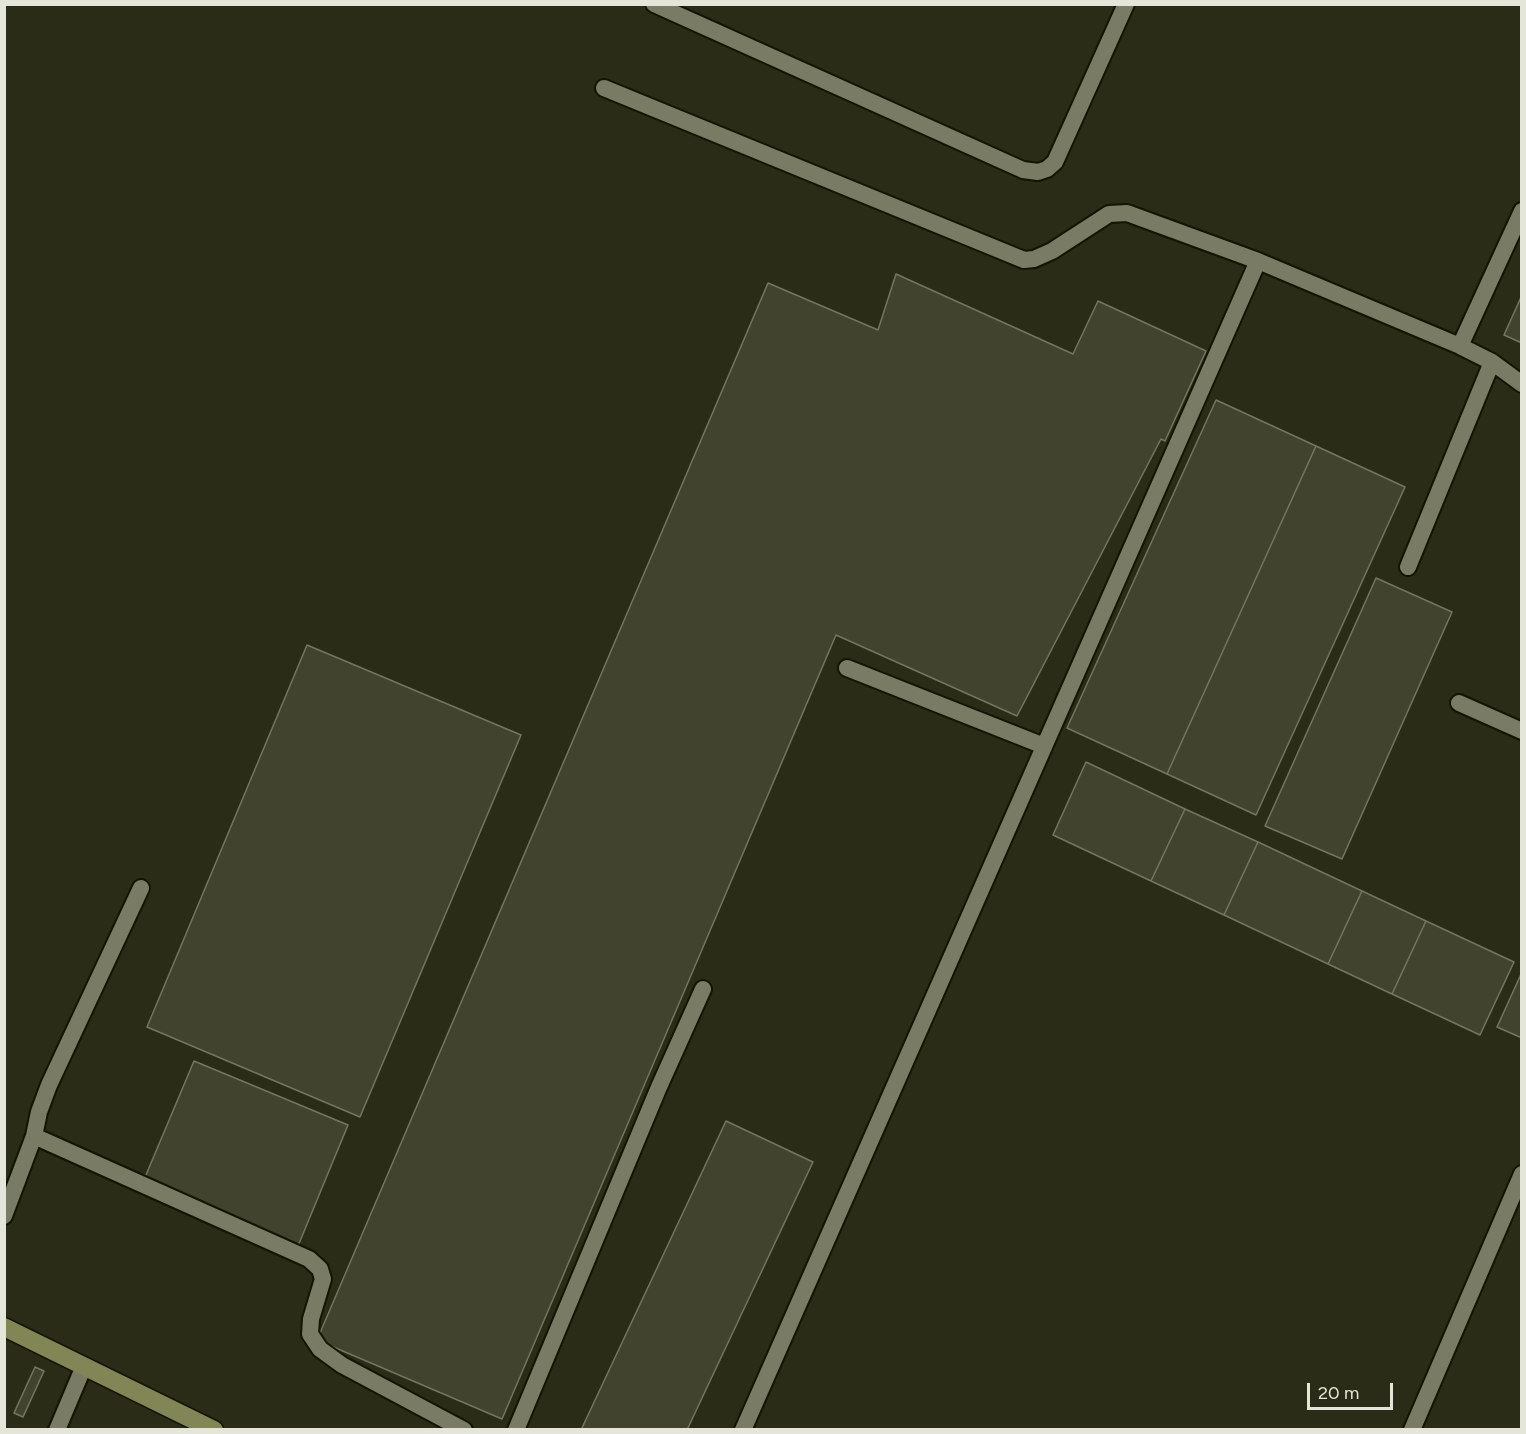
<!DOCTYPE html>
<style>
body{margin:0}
#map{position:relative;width:1526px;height:1434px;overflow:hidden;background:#2a2c17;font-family:Figtree,sans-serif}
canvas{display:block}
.frame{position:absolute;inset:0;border:6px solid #e5e6da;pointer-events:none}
.scale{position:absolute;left:1307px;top:1383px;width:86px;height:27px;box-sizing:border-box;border:3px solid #e5e6da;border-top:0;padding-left:8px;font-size:18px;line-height:21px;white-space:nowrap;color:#e5e6da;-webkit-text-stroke:4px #2a2c17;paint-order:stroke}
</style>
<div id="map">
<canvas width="1526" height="1434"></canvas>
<div class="frame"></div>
<div class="scale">20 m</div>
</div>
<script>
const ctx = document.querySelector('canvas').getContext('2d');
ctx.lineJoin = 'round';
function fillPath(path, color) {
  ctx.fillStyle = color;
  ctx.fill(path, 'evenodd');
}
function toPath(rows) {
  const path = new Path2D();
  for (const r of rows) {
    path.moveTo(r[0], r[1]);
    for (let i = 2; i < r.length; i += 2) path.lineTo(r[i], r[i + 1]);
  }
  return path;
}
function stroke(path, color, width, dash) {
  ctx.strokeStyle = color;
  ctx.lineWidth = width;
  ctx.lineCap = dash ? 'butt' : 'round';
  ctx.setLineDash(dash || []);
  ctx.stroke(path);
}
const building = toPath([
 [896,274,1073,354,1098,301,1206,351,1165,441,1161,439,1017,716,836,635,502,1419,317,1340,768,283,878,330,896,274],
 [1522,295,1522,343,1504,335,1522,295],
 [1216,400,1316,446,1167,774,1067,728,1216,400],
 [1316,446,1405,487,1256,815,1167,774,1316,446],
 [1376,578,1452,612,1342,859,1265,826,1376,578],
 [307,645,521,735,360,1117,147,1027,307,645],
 [1086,762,1185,809,1151,881,1053,835,1086,762],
 [1185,809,1258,842,1224,915,1151,881,1185,809],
 [1258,842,1362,891,1328,964,1224,915,1258,842],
 [1362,891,1426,921,1392,994,1328,964,1362,891],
 [1426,921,1514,962,1480,1035,1392,994,1426,921],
 [1522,972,1522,1038,1497,1027,1522,972],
 [194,1061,348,1125,298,1246,143,1182,194,1061],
 [726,1121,813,1162,687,1430,581,1430,726,1121],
 [35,1367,44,1371,23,1417,14,1413,35,1367]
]);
fillPath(building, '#41432e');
stroke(building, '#74765f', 1.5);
const lane = toPath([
 [654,4,1023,170,1038,172,1047,169,1055,162,1126,4],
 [604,88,1024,260,1034,259,1052,251,1109,214,1127,213,1258,261,1460,346,1492,362,1522,384],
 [1460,346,1522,211],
 [1408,567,1492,362],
 [847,668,1044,746],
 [1459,703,1522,731],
 [34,1136,309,1259,320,1269,323,1279,311,1319,310,1334,320,1349,342,1365,464,1430],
 [4,1216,34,1136,39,1112,49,1085,141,888],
 [57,1430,84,1366],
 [516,1430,659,1087,703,989],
 [743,1430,1258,261],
 [1412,1430,1522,1174]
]);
const secondary = toPath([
 [4,1327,214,1430]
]);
stroke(lane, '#131402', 20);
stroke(secondary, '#131402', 21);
stroke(lane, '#797b64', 16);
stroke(secondary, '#828555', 18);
</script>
